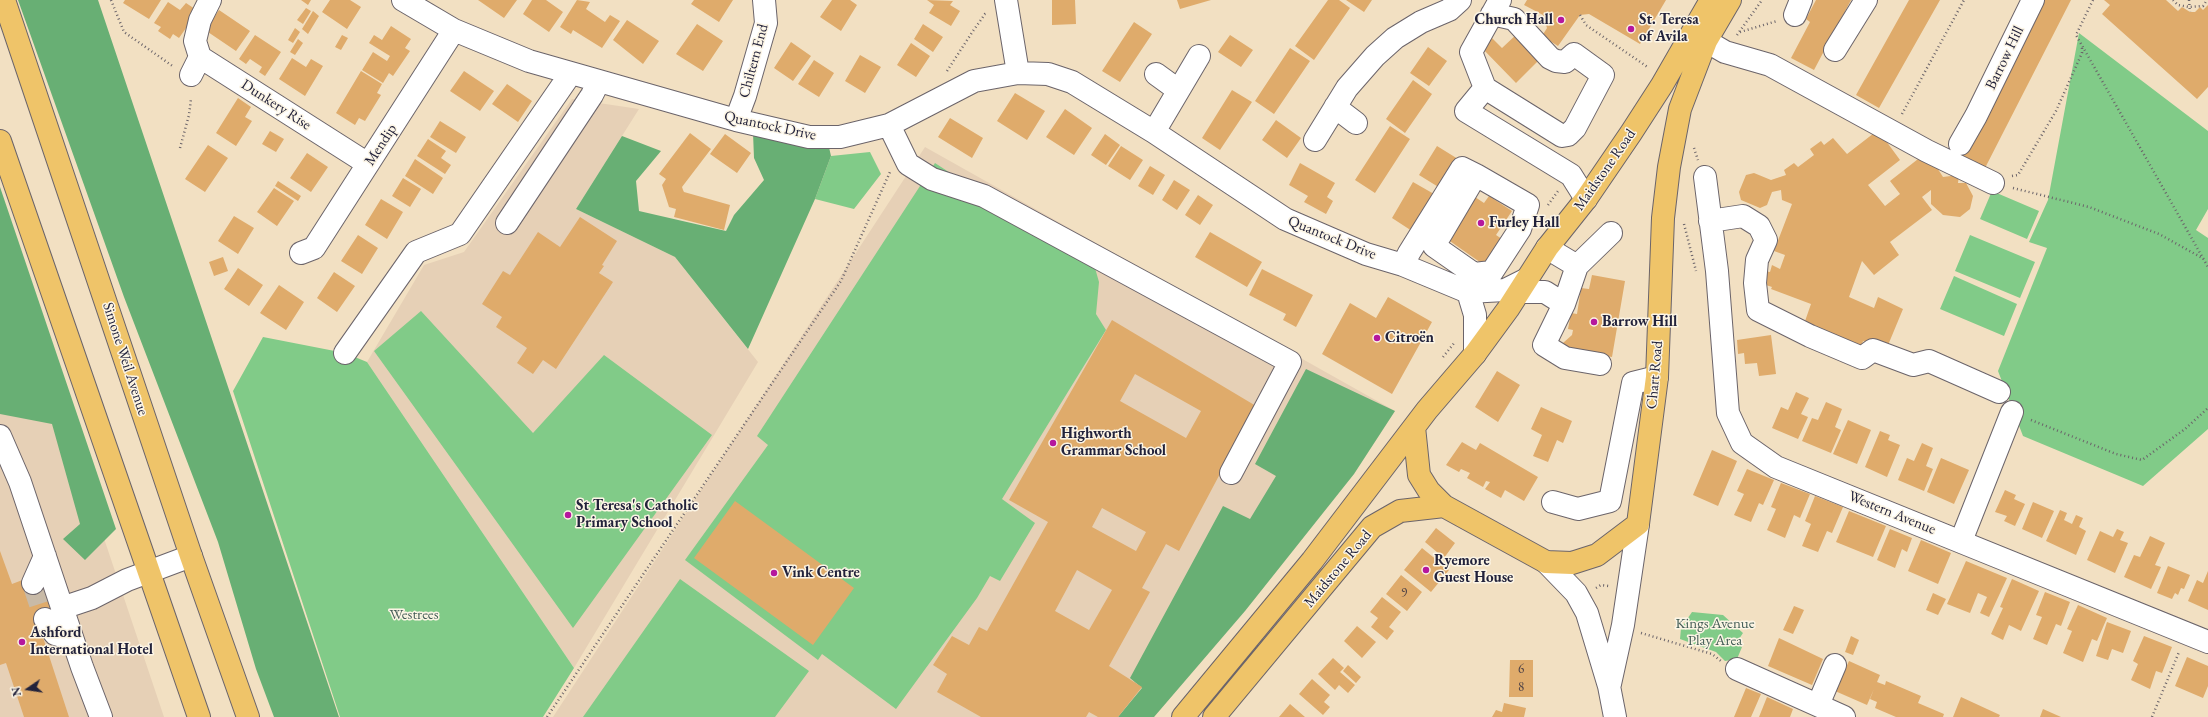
<!DOCTYPE html>
<meta charset="utf-8">
<style>
body{margin:0}
#map{position:relative;width:2208px;height:717px;overflow:hidden;background:#f2e0c2;font-family:"EB Garamond",serif}
canvas{display:block}
.north{position:absolute;left:8px;top:669px;width:40px;height:40px;-webkit-text-stroke:3px #fcf5e5;paint-order:stroke;rotate:257deg;font-size:11px;font-weight:700;line-height:16px;text-align:center;color:#22223b}
.north::after{content:'';display:block;margin:auto;width:14px;height:18px;background:#22223b;clip-path:polygon(50% 0,100% 100%,50% 72%,0 100%)}
</style>
<div id="map">
<canvas width="2208" height="717"></canvas>
<div class="north">N</div>
</div>
<script>
const ctx = document.querySelector('canvas').getContext('2d');
ctx.lineJoin = 'round';
function fillPath(path, color) {
  ctx.fillStyle = color;
  ctx.fill(path, 'evenodd');
}
function toPath(rows) {
  const path = new Path2D();
  for (const r of rows) {
    path.moveTo(r[0], r[1]);
    for (let i = 2; i < r.length; i += 2) path.lineTo(r[i], r[i + 1]);
  }
  return path;
}
function stroke(path, color, width, dash) {
  ctx.strokeStyle = color;
  ctx.lineWidth = width;
  ctx.lineCap = dash ? 'butt' : 'round';
  ctx.setLineDash(dash || []);
  ctx.stroke(path);
}
function drawText(font, color, halo, rows, align = 'center') {
  ctx.font = font + ' "EB Garamond",serif';
  ctx.lineWidth = 3;
  ctx.setLineDash([]);
  ctx.textBaseline = 'middle';
  ctx.strokeStyle = halo;
  ctx.fillStyle = color;
  for (const [text, x, y, turn = 0] of rows) {
    ctx.save();
    ctx.translate(x, y);
    ctx.rotate((+turn || 0) * Math.PI / 180);
    ctx.textAlign = isNaN(turn) ? turn : align;
    if (halo) ctx.strokeText(text, 0, 0);
    ctx.fillText(text, 0, 0);
    ctx.restore();
  }
}
fillPath(toPath([
 [572,99,639,109,576,209,675,257,758,362,574,668,367,362,424,265,464,252],
 [925,147,1395,411,1354,474,1245,611,1154,717,553,717],
 [0,229,164,717,0,717]
]), '#e6d0b6');
fillPath(toPath([
 [2079,33,2208,131,2208,209,2196,230,2208,238,2208,429,2143,486,2023,436,1998,371,2047,248,2029,242,2048,200],
 [870,152,881,174,854,209,815,199,831,156],
 [935,163,1095,268,1099,282,1096,314,1106,330,1002,499,1035,523,1000,581,990,576,977,598,896,709,822,654,818,660,685,560,768,445,757,436],
 [1992,191,2039,211,2027,239,1980,219],
 [1970,235,2035,262,2020,298,1955,271],
 [1954,276,2017,304,2004,336,1940,309],
 [421,311,533,433,604,355,712,435,573,628,374,351],
 [263,337,345,353,367,362,574,668,543,717,340,717,233,391],
 [680,579,809,671,775,717,583,717],
 [1692,612,1723,615,1743,633,1737,642,1742,647,1737,659,1725,661,1716,652,1680,639,1681,628]
]), '#81cb88');
fillPath(toPath([
 [18,0,98,0,339,717,274,717,256,669,218,542,124,297],
 [753,133,828,143,831,156,815,199,748,349,675,257,576,209,622,136,661,151,636,181,639,211,726,231,734,215,764,180,754,158],
 [0,187,116,529,85,560,63,539,80,524,52,424,0,414],
 [1306,369,1395,411,1354,474,1245,611,1154,717,1118,717,1142,688,1130,678,1223,506,1250,519,1276,476,1255,464]
]), '#68af74');
fillPath(toPath([
 [125,0,161,0,149,19,123,3],
 [301,0,311,0,308,5],
 [330,0,350,0,361,7,347,29,322,12],
 [478,0,517,0,504,18],
 [532,0,546,0,563,12,549,32,523,14],
 [577,0,590,2,586,9,605,22,610,15,620,21,602,48,573,30,571,34,560,27],
 [694,0,733,0,719,22,691,4],
 [832,0,850,0,857,5,841,31,820,17],
 [927,0,953,1,950,5,960,11,951,26,929,13,934,5],
 [1052,0,1075,0,1076,24,1052,25],
 [1177,0,1211,0,1180,9],
 [1328,0,1339,0,1350,8,1314,60,1295,46],
 [1346,0,1372,0,1364,12],
 [1527,0,1666,0,1640,44,1589,14,1580,15,1558,46,1542,36,1547,28,1543,15,1524,5],
 [1816,0,1851,0,1814,70,1791,58,1810,22,1806,19],
 [1909,0,1940,0,1879,108,1856,95],
 [2042,0,2071,0,1984,170,1962,158],
 [2104,0,2166,0,2178,11,2182,7,2190,12,2195,12,2200,7,2203,10,2208,5,2208,87,2197,99,2102,14,2110,5],
 [168,2,180,10,186,3,198,11,179,38,173,34,170,39,158,31,161,27,154,23],
 [306,8,311,11,303,24,297,20],
 [219,10,250,31,236,51,205,30],
 [313,11,319,16,308,34,302,29],
 [627,20,659,41,643,64,613,40],
 [1134,22,1152,34,1120,82,1102,71],
 [697,24,723,41,703,71,676,54],
 [923,24,943,37,933,52,914,39],
 [391,26,411,39,405,48,410,51,393,76,389,73,383,83,362,70,373,52,387,61,390,56,369,43,374,35,382,40],
 [295,28,300,32,293,43,288,40],
 [1518,33,1542,57,1516,83,1481,47,1491,37,1502,48],
 [255,35,281,52,265,76,259,72,262,67,250,59,246,64,239,59],
 [342,35,348,38,341,50,335,47],
 [1230,35,1253,50,1241,67,1218,52],
 [298,39,303,43,295,55,290,52],
 [791,42,811,56,793,81,774,68],
 [911,43,930,56,916,77,897,65],
 [1428,47,1447,61,1429,86,1410,73],
 [1290,48,1310,61,1274,114,1255,101],
 [860,55,881,67,865,93,845,81],
 [292,58,306,67,311,59,323,66,305,96,279,79],
 [814,60,834,73,819,97,798,84],
 [361,71,382,84,377,93,381,95,365,121,359,118,355,125,336,113],
 [464,71,494,91,480,111,450,91],
 [1413,80,1432,94,1405,133,1386,119],
 [507,84,532,101,518,122,492,104],
 [1232,90,1252,102,1220,150,1202,138],
 [1015,93,1045,111,1027,140,997,121],
 [238,98,251,107,245,117,252,121,236,146,216,133],
 [1065,109,1092,128,1074,155,1046,137],
 [950,118,983,138,972,158,938,137],
 [1276,120,1301,138,1287,158,1262,140],
 [440,121,466,137,456,153,430,137],
 [1390,126,1410,139,1375,193,1355,180],
 [1878,130,1900,160,1868,185,1885,206,1900,194,1890,181,1927,152,1943,177,1959,175,1958,183,1966,183,1973,196,1970,209,1960,217,1943,215,1931,204,1931,190,1922,197,1932,210,1890,242,1899,255,1874,275,1862,261,1849,297,1874,308,1878,297,1903,309,1886,350,1863,341,1861,348,1804,324,1811,304,1771,289,1772,287,1760,283,1765,271,1770,272,1772,265,1780,269,1785,255,1774,251,1792,204,1782,200,1781,190,1772,192,1767,205,1760,208,1741,200,1739,192,1746,175,1754,173,1771,180,1786,175,1784,170,1794,163,1798,167,1814,155,1810,149,1821,141,1824,145,1833,138,1847,154],
 [270,131,284,139,276,152,262,144],
 [690,133,711,149,682,187,683,190,684,192,730,205,724,230,674,217,676,209,669,207,662,185,666,179,659,174],
 [725,134,751,153,737,173,710,154],
 [1105,134,1120,145,1106,165,1091,155],
 [428,139,446,151,441,158,451,165,445,174,417,156],
 [208,145,228,158,205,192,185,179],
 [1121,146,1143,160,1130,180,1108,166],
 [1437,146,1458,159,1440,188,1419,175],
 [307,153,328,167,311,192,290,178],
 [415,159,443,178,433,194,405,176],
 [1300,163,1335,183,1327,197,1333,201,1326,214,1304,202,1308,196,1289,185],
 [1150,166,1165,175,1153,195,1138,186],
 [403,178,421,189,410,207,392,196],
 [1174,180,1190,190,1177,210,1162,200],
 [278,181,301,196,298,201,275,186],
 [1413,182,1434,194,1412,231,1392,218],
 [274,188,294,201,277,226,257,212],
 [1198,195,1213,205,1200,225,1185,215],
 [1489,196,1512,211,1496,235,1502,239,1484,265,1447,239,1475,197,1484,203],
 [381,199,403,212,387,239,365,225],
 [234,216,254,228,238,254,218,241],
 [580,217,617,241,602,265,604,266,599,273,613,282,556,369,543,360,533,374,517,363,527,348,496,327,502,317,482,304,503,271,510,275,538,232,560,247],
 [1210,232,1262,262,1247,287,1195,257],
 [358,235,378,248,362,274,341,261],
 [223,257,228,271,214,276,209,262],
 [238,268,263,285,249,306,224,289],
 [1262,269,1313,295,1296,327,1283,320,1286,314,1249,295],
 [334,272,355,286,337,312,317,298],
 [1592,275,1625,281,1612,357,1580,351,1575,356,1563,343,1572,335,1573,330,1568,329,1571,313,1577,314,1581,288,1589,289],
 [279,285,304,302,286,330,260,313],
 [1388,297,1432,322,1392,394,1322,354,1350,303,1376,318],
 [1112,320,1256,406,1179,551,1166,544,1142,588,1150,592,1109,666,1142,687,1118,717,1098,717,1089,712,1086,717,981,717,937,692,947,674,933,665,952,636,969,645,979,627,987,631,1048,522,1009,500],
 [1135,374,1201,411,1186,438,1120,401],
 [1102,508,1146,532,1136,551,1092,527],
 [1077,570,1112,590,1089,630,1055,611],
 [1771,335,1776,374,1759,376,1757,363,1745,364,1744,353,1738,354,1737,340],
 [1497,371,1520,385,1498,422,1475,407],
 [1796,392,1809,398,1801,414,1808,417,1798,439,1772,428,1781,407,1788,410],
 [1826,402,1842,409,1835,427,1841,430,1831,453,1802,441,1812,418,1818,420],
 [1541,407,1572,421,1563,443,1557,440,1548,462,1533,456,1542,435,1531,429],
 [1848,420,1871,430,1857,464,1833,454],
 [1880,431,1890,435,1888,440,1900,445,1887,477,1865,467],
 [1462,442,1476,450,1480,443,1538,477,1524,501,1505,490,1501,498,1485,489,1490,482,1486,481,1483,487,1467,478,1470,473,1461,469,1459,472,1446,465],
 [1922,443,1933,448,1926,466,1933,469,1924,491,1898,480,1907,458,1914,461],
 [1712,450,1737,461,1718,506,1693,495],
 [1941,458,1969,470,1954,504,1927,492],
 [1747,469,1774,480,1763,505,1759,503,1751,522,1734,515,1744,494,1737,491],
 [1781,483,1810,494,1800,518,1794,515,1785,538,1767,530,1776,509,1771,507],
 [2005,490,2016,495,2014,499,2025,504,2015,526,2004,521,2007,516,1995,512],
 [1815,496,1843,507,1832,533,1827,531,1818,552,1802,546,1811,524,1805,521],
 [735,501,854,588,813,645,694,558],
 [2033,502,2054,511,2042,538,2022,529],
 [2060,510,2067,513,2064,520,2072,524,2076,515,2083,518,2079,527,2086,531,2076,555,2046,541],
 [1849,511,1886,526,1873,557,1836,542],
 [1436,528,1455,543,1444,558,1425,542],
 [1890,529,1912,538,1907,552,1902,549,1895,568,1877,560],
 [2117,529,2124,532,2120,540,2128,543,2115,573,2087,560,2100,531,2113,537],
 [2150,536,2165,543,2155,565,2161,567,2151,589,2124,577,2134,555,2140,557],
 [1921,540,1951,553,1938,584,1908,571],
 [1422,548,1449,570,1431,592,1404,570],
 [0,551,12,584,25,579,45,579,56,616,38,622,69,717,24,717,6,663,0,665],
 [1966,561,2007,578,1989,617,1980,613,1987,597,1978,593,1970,613,1947,604],
 [2168,566,2190,575,2184,589,2181,588,2178,595,2175,593,2172,599,2157,593],
 [2208,571,2208,610,2188,601,2197,580,2203,583],
 [1401,575,1422,592,1407,611,1386,594],
 [2012,579,2039,591,2021,631,2009,625,2003,640,1991,634,2003,608,2000,607],
 [2045,592,2070,602,2061,626,2056,624,2047,645,2033,639,2042,617,2036,615],
 [1933,593,1946,599,1938,615,1926,610],
 [1382,597,1401,612,1389,627,1394,631,1387,640,1371,627,1378,618,1370,612],
 [2078,605,2107,618,2097,641,2092,639,2083,662,2063,653,2072,631,2067,629],
 [1794,606,1804,610,1793,634,1783,630],
 [2107,622,2131,631,2123,653,2112,649,2108,660,2096,656],
 [1357,626,1376,642,1362,658,1344,641],
 [1851,636,1859,640,1853,655,1845,652],
 [2144,636,2172,647,2162,673,2156,671,2150,689,2131,680,2138,664,2133,661],
 [1779,638,1823,659,1812,685,1768,666],
 [2187,657,2208,666,2208,686,2203,698,2175,686],
 [1333,658,1344,668,1340,672,1355,685,1348,693,1339,685,1335,690,1318,674],
 [1510,660,1533,660,1533,697,1509,697],
 [1849,661,1880,675,1877,682,1885,685,1886,681,1921,696,1918,703,1944,714,1943,717,1896,717,1875,708,1877,702,1870,699,1874,689,1867,705,1835,691],
 [1348,665,1361,677,1356,683,1343,671],
 [1312,679,1330,695,1324,702,1330,707,1323,715,1299,694],
 [1746,688,1761,694,1751,717,1734,717],
 [1767,697,1793,709,1790,717,1759,717],
 [1961,697,2000,715,1999,717,1953,717],
 [1504,703,1526,708,1524,717,1492,717,1496,710,1502,712],
 [1290,704,1305,717,1279,717],
 [2043,709,2061,717,2040,717]
]), '#dfab6b');
stroke(toPath([
 [33,583,45,619]
]), '#c8baa7', 22, [22, 11]);
const minor = toPath([
 [403,0,454,30,529,61,736,120,809,137,840,137,889,125,974,81,1018,73,1048,74,1072,82,1154,132,1285,219,1366,254,1403,265,1468,292,1505,290,1527,279],
 [1006,0,1018,73],
 [1500,0,1471,52,1485,88,1466,111,1571,175,1586,199],
 [1795,15,1801,0],
 [1706,41,1725,52,1770,65,1927,151,1993,183],
 [1835,50,1866,0],
 [200,57,195,41,200,20,210,0],
 [1156,74,1178,90],
 [191,75,200,57,368,164],
 [1485,88,1562,136,1568,135,1575,128,1603,75,1574,54,1565,62,1556,61,1550,58,1514,19,1492,14],
 [1335,107,1356,123],
 [736,120,745,96,766,23,764,0],
 [889,125,908,164,932,179,984,196,1290,362,1231,473],
 [1154,132,1199,56],
 [1315,140,1347,88,1375,56,1395,38,1421,22,1449,10,1460,0],
 [1960,144,1976,116,2033,0],
 [1705,177,1717,271,1728,413,1742,443,1776,467,2208,642],
 [1710,221,1743,216,1759,226,1766,240,1757,260,1755,283,1758,310,1810,336,1862,358,1873,350,1913,365,1929,361,1999,392],
 [507,223,592,95,599,81],
 [1547,248,1577,266],
 [301,253,314,248,454,30],
 [1403,265,1409,253,1462,168,1476,175,1528,205,1520,229,1492,272,1474,274,1434,246,1476,175],
 [1468,292,1475,315,1475,354],
 [1518,292,1545,292,1564,304],
 [345,353,416,252,460,234,571,73],
 [1600,364,1565,358,1544,345,1564,304,1577,266,1611,233],
 [0,436,20,482,82,667,101,717],
 [1553,502,1578,509,1610,501,1633,383,1657,377],
 [1961,541,2012,412],
 [1546,562,1576,593,1587,613,1609,686,1615,717],
 [33,583,45,556],
 [62,608,92,598,127,580,191,556],
 [45,619,55,634,72,639],
 [1737,669,1844,717],
 [1610,684,1623,625,1638,524],
 [1818,705,1835,665]
]);
const major = toPath([
 [1414,427,1419,475,1429,491,1444,506,1546,562,1572,563,1597,555,1638,524,1657,377,1663,218,1669,167,1680,109,1706,41,1730,0],
 [1183,717,1312,561,1427,410,1475,354,1508,309,1547,248,1586,199,1631,133,1662,85,1711,0],
 [1214,717,1372,527,1400,511,1444,506]
]);
const highway = toPath([
 [4,0,191,556,248,717],
 [0,141,199,717]
]);
stroke(minor, '#6b646a', 24);
stroke(major, '#6b646a', 24);
stroke(highway, '#6b646a', 24);
stroke(toPath([
 [111,0,124,32,174,67],
 [2093,0,2076,35,2208,267],
 [2173,0,2178,5,2189,7,2203,6,2207,0],
 [2189,0,2190,12],
 [1580,15,1586,25,1649,68],
 [1740,32,1777,21],
 [1737,35,1762,0],
 [947,71,973,31,985,14,988,13],
 [1902,114,1964,0],
 [180,148,189,115,191,99],
 [1694,148,1698,160],
 [2012,176,2018,175,2056,111,2082,53,2082,48],
 [2013,188,2089,207,2159,234,2204,259],
 [1548,205,1558,191],
 [1684,224,1696,271],
 [1443,357,1455,342],
 [2031,420,2116,454,2142,460,2185,429,2208,408],
 [1596,588,1601,585,1609,586],
 [1641,633,1712,654,1721,661],
 [547,717,841,281,890,172],
 [2152,717,2179,652]
]), '#6b646a', 2.5, [1, 3]);
stroke(minor, '#fff', 22);
stroke(major, '#efc469', 22);
stroke(highway, '#efc469', 22);
for (const [x, y, r, color] of [
 [1561,20,4,"#b5179e"],
 [1631,29,4,"#b5179e"],
 [1481,223,4,"#b5179e"],
 [1594,322,4,"#b5179e"],
 [1377,338,4,"#b5179e"],
 [1053,443,4,"#b5179e"],
 [568,515,4,"#b5179e"],
 [1426,570,4,"#b5179e"],
 [774,573,4,"#b5179e"],
 [22,642,4,"#b5179e"]
]) {
  const dot = new Path2D();
  dot.arc(x, y, r, 0, 2 * Math.PI);
  ctx.fillStyle = color;
  ctx.fill(dot);
  stroke(dot, '#fcf5e5', 1.5);
}
drawText('13px', '#514447', null, [
 ["9",1404,593],
 ["6",1521,669],
 ["8",1521,687]
]);
drawText('bold 15px', '#22223b', '#fcf5e5', [
 ["Church Hall",1553,20,"right"],
 ["St. Teresa",1639,20],
 ["of Avila",1639,37],
 ["Furley Hall",1489,223],
 ["Barrow Hill",1602,322],
 ["Citroën",1385,338],
 ["Highworth",1061,434],
 ["Grammar School",1061,451],
 ["St Teresa's Catholic",576,506],
 ["Primary School",576,523],
 ["Ryemore",1434,561],
 ["Guest House",1434,578],
 ["Vink Centre",782,573],
 ["Ashford",30,633],
 ["International Hotel",30,650]
], 'left');
drawText('15px', '#22223b', '#fcf5e5', [
 ["Barrow Hill",2005,58,-64],
 ["Chiltern End",754,61,-75],
 ["Dunkery Rise",276,105,33],
 ["Quantock Drive",770,126,12],
 ["Mendip",381,145,-57],
 ["Maidstone Road",1605,170,-55],
 ["Quantock Drive",1332,238,22],
 ["Simone Weil Avenue",125,359,72],
 ["Chart Road",1655,375,-85],
 ["Western Avenue",1892,513,22],
 ["Maidstone Road",1338,569,-50]
]);
drawText('15px', '#435d56', '#fcf5e5', [
 ["Westrees",414,615],
 ["Kings Avenue",1715,624],
 ["Play Area",1715,641]
]);
</script>
